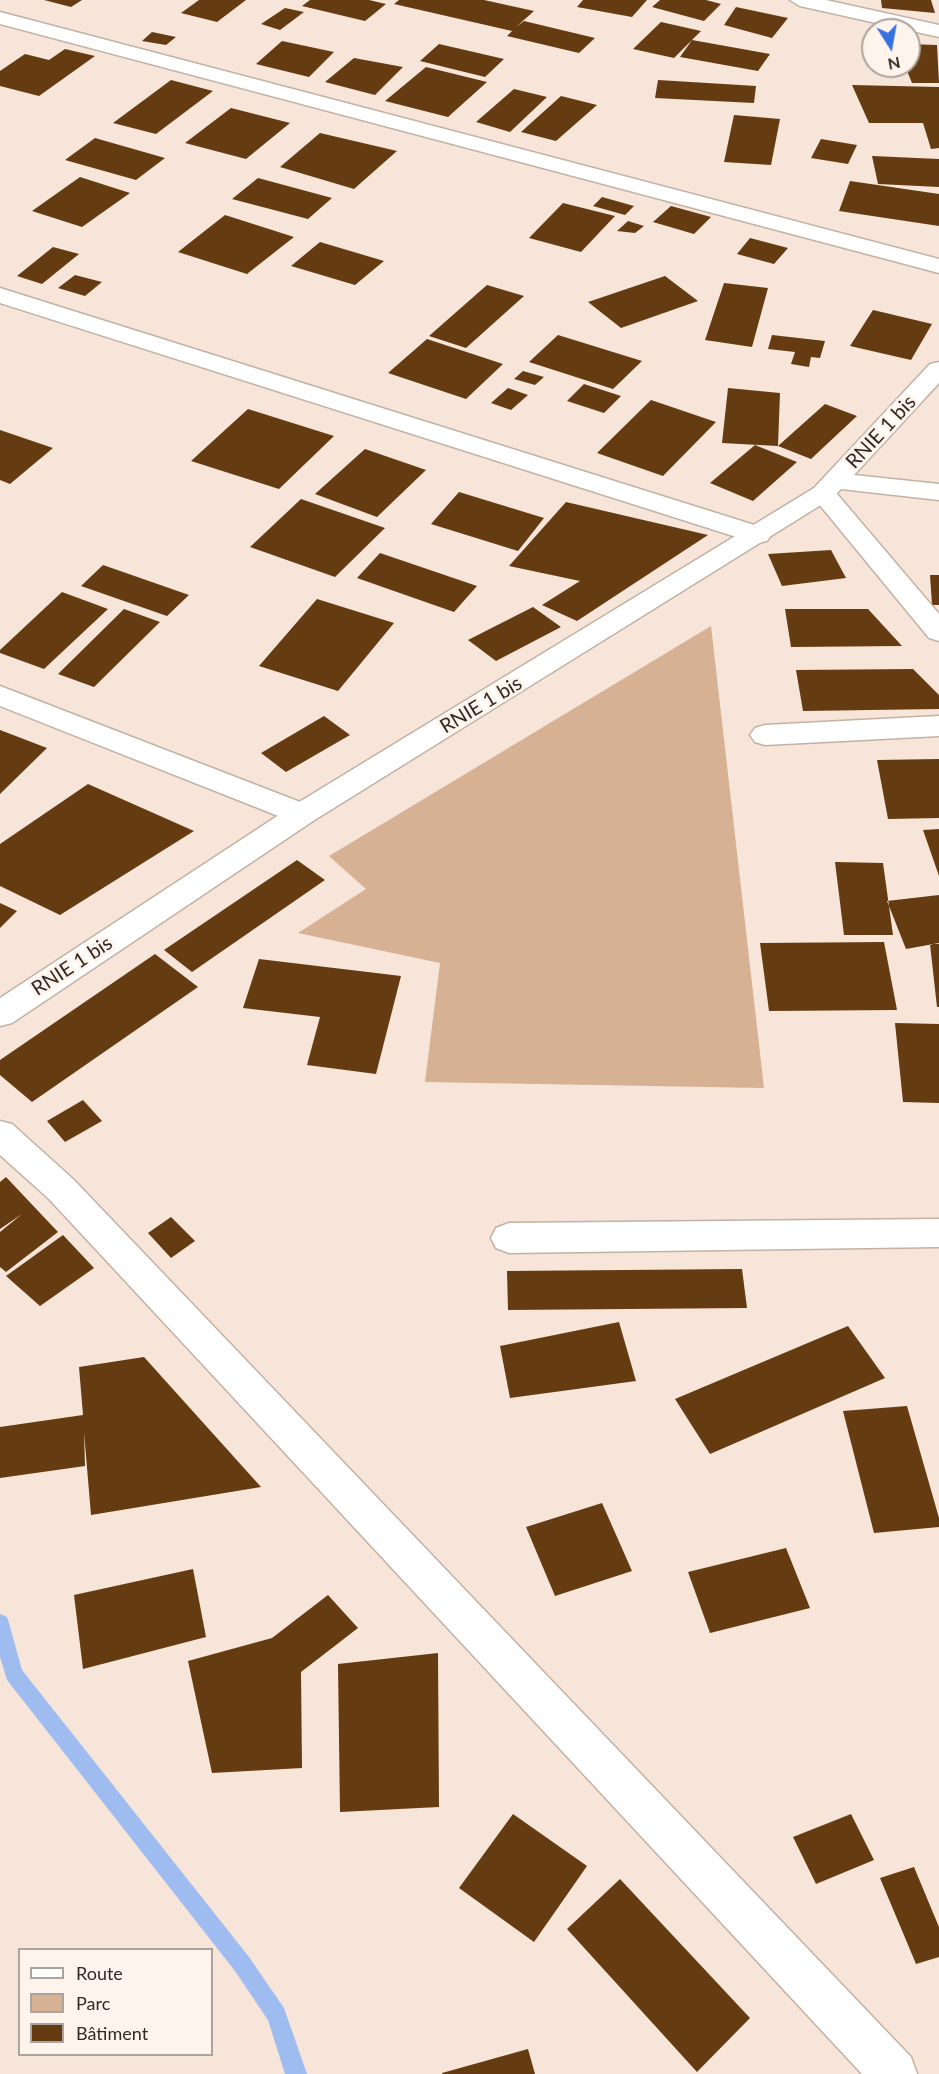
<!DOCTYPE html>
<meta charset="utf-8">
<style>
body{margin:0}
#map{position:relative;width:939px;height:2074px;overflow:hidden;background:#f6e5d8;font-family:Lato,sans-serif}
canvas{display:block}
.legend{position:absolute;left:18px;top:1948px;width:195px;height:108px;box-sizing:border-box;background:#fef4ec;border:2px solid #aca39c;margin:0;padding:8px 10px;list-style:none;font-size:18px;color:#302a25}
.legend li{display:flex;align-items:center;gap:12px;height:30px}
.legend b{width:30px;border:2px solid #aca39c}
.north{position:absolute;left:861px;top:18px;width:60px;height:60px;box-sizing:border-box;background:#fef4ec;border:2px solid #aca39c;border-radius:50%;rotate:169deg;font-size:16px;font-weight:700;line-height:24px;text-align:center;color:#302a25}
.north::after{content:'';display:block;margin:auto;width:21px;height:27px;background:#3771e0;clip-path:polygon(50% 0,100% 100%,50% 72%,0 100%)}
</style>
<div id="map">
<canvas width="939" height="2074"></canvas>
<ul class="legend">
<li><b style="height:8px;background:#fff"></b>Route</li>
<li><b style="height:16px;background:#d6b194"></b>Parc</li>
<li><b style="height:16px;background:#653b12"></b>Bâtiment</li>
</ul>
<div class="north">N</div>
</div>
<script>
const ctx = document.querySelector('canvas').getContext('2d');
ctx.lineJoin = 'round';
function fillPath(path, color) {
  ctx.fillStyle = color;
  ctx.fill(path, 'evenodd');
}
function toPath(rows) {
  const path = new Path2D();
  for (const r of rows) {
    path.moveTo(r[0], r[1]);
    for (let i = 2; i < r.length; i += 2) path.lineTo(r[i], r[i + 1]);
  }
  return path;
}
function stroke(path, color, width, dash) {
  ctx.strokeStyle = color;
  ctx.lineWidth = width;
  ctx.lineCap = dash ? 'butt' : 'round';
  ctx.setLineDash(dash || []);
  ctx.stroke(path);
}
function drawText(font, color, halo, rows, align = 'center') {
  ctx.font = font + ' Lato,sans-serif';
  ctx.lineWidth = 6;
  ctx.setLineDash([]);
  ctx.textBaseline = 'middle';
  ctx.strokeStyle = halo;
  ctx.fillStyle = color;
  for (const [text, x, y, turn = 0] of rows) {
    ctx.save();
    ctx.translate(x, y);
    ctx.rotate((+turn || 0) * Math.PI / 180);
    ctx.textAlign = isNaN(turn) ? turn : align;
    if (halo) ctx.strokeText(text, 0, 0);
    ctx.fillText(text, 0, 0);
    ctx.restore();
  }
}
fillPath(toPath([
 [711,626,764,1088,425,1082,440,963,298,933,366,889,329,856]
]), '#d6b194');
fillPath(toPath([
 [0,1614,7,1617,9,1623,22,1670,249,1957,284,2008,307,2074,285,2074,268,2020,235,1971,7,1680,0,1657,0,1614]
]), '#9fbcf0');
fillPath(toPath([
 [44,0,82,0,71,7],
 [199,0,246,0,217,22,181,13],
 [310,0,369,0,386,4,365,21,302,6],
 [399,0,484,0,534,11,516,27,524,21,595,38,579,53,507,36,512,31,394,4],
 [583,0,647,0,632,17,577,7],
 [660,0,706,0,721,4,704,21,652,7],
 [881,0,931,0,935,13,882,8],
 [736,7,788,18,772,38,724,25],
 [285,8,304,12,280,30,261,24],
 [661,22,701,31,674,58,633,49],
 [152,32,176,37,166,45,142,41],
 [692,40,770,54,758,71,680,57],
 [282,41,334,52,309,77,256,64],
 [439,44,504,59,485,77,420,61],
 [909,44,937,45,939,83,912,83,905,66,909,66],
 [65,49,95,56,39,96,0,86,0,71,25,54,49,60],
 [354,58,403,67,375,95,325,82],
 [426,67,487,82,448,117,385,101],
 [171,80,213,91,156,134,113,123],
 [658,80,756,86,754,103,655,98],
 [852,85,939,87,939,148,931,149,923,123,869,123],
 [514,89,547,97,510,132,476,122],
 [561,96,597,105,556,141,521,132],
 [231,108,290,123,246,159,185,143],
 [734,115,780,119,771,165,724,162],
 [320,133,397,151,354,189,280,167],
 [95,138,165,158,136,180,65,160],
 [821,139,857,145,848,164,811,158],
 [872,156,939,159,939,187,878,184],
 [80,177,130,193,82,227,32,211],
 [258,178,332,198,308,219,232,199],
 [850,181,939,194,939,226,839,211],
 [602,197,634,206,625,215,593,206],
 [563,203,615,216,581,252,529,238],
 [671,206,711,217,694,234,653,222],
 [225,215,294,237,247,274,178,252],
 [628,221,644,226,635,233,617,231],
 [750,238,788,248,774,264,737,254],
 [320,242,384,261,355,285,291,266],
 [53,247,79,254,42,284,17,276],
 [75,275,102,282,85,296,58,288],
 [665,276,698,301,621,328,588,302],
 [724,283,768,288,752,347,705,340],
 [487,285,524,296,466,348,429,336],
 [873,310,932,324,911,360,850,346],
 [558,335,642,361,613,389,529,362],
 [772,335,825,341,820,358,811,357,809,367,791,364,795,352,768,349],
 [427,339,503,364,466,399,388,373],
 [523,371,544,377,535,385,514,379],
 [584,384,621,396,604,413,567,401],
 [508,388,528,395,511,410,491,403],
 [728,388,780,393,778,446,825,404,857,416,811,459,778,446,722,443],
 [651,400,716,422,663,476,597,453],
 [248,409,334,436,279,489,191,461],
 [0,430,53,448,10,484,0,480],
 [755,445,797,462,753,501,710,483],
 [365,449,426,470,377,517,315,494],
 [459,492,544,518,518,551,431,524],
 [301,499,385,528,335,577,250,547],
 [566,502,708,535,577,621,542,605,580,581,509,566],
 [831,550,846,578,782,586,768,554],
 [380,553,477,586,454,612,357,578],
 [103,565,189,595,167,616,81,586],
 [930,575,939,575,939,605,932,605],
 [62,592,108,609,44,669,0,653,0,650],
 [317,599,394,623,338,691,259,666],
 [533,607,561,627,496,661,468,640],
 [124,609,160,622,94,687,58,674],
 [785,609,868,609,902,646,791,647],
 [913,669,939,695,939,709,803,711,796,670],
 [324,716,350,735,286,772,261,753],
 [0,730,47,748,0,794],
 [939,759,939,818,888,819,877,760],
 [88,784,194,831,60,915,0,886,0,844],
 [939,829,939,876,923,830],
 [297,860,325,880,192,972,164,950],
 [835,862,883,863,893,935,844,935],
 [939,895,939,943,906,949,887,901],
 [0,903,17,911,0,928],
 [884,942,897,1010,769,1011,760,943],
 [930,944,939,944,939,1007,937,1007],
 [155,954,198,987,32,1102,0,1075,0,1060],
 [259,959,401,976,376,1074,307,1065,320,1017,243,1008],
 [895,1023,939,1024,939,1103,903,1102],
 [83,1100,102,1121,65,1142,47,1121],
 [6,1177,58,1232,6,1272,0,1267,0,1232,22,1214,0,1229,0,1182],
 [171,1217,195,1241,171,1258,148,1233],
 [63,1235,94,1268,40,1306,6,1276],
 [742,1269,747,1308,508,1310,507,1271],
 [619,1322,636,1381,510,1398,500,1346],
 [848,1326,885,1378,710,1454,675,1399],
 [144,1357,261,1487,91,1515,84,1432,85,1466,0,1478,0,1427,83,1415,79,1367],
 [907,1406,939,1518,939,1527,874,1533,843,1411],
 [602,1503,632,1571,555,1596,526,1527],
 [786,1548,810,1608,710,1633,688,1572],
 [193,1569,206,1637,83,1669,74,1595],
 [328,1595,358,1628,301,1672,302,1768,212,1773,188,1661,272,1638],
 [438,1653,439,1807,340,1812,338,1664],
 [513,1814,587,1866,534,1942,459,1888],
 [851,1814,874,1860,816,1884,793,1837],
 [914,1867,939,1927,939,1957,916,1964,880,1878],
 [620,1879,750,2018,697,2072,567,1929],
 [528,2049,535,2074,442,2074,442,2073]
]), '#653b12');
const minor = toPath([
 [790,0,826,0,939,25,939,37,800,6,790,0],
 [0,12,939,259,939,273,0,24,0,12],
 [0,288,767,529,771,535,767,541,758,543,749,541,0,303,0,288],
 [823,485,832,488,939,614,939,641,929,638,814,498,810,493,814,488,823,485],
 [0,686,313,807,317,814,313,821,302,824,291,821,0,706,0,686],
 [939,716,939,736,765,745,755,742,750,735,755,728,765,725,939,716],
 [0,1121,12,1124,73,1179,911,2057,917,2074,862,2074,49,1199,0,1155,0,1121],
 [939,1219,939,1247,509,1253,496,1248,491,1238,496,1228,509,1223,939,1219]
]);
const major = toPath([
 [939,362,939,383,854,475,939,484,939,500,841,489,832,498,313,821,12,1023,0,1026,0,998,291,807,814,488,930,364,939,362]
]);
stroke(minor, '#c1b2a5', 3);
stroke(major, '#c1b2a5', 3);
fillPath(minor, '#fff');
fillPath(major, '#fff');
drawText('20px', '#302a25', '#fef4ec', [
 ["RNIE 1 bis",881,432,-47],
 ["RNIE 1 bis",481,705,-31],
 ["RNIE 1 bis",72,966,-33]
]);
</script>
